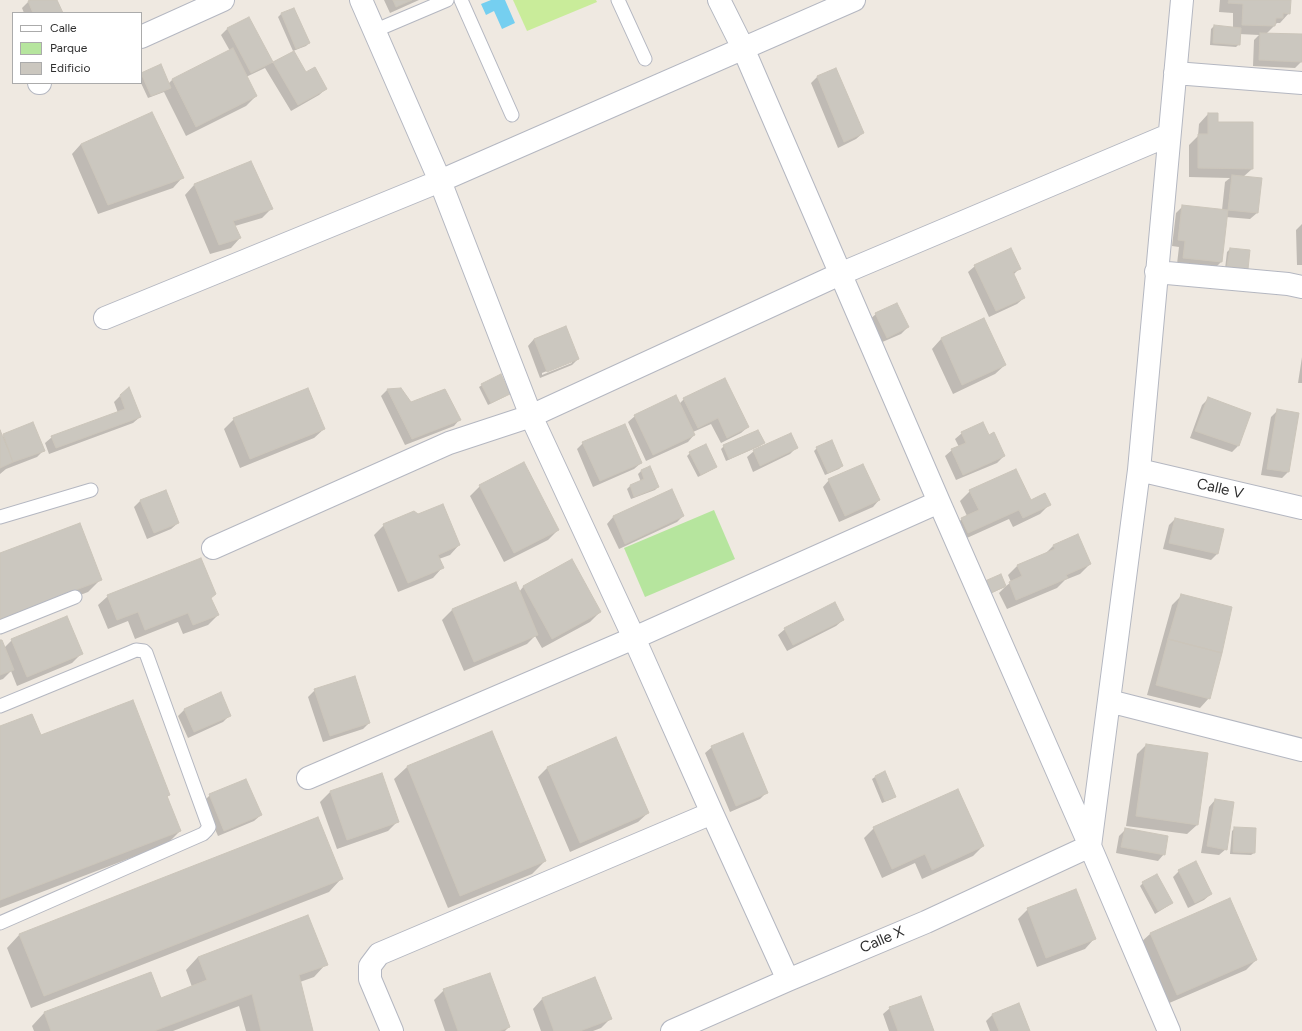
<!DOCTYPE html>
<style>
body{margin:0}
#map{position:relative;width:1302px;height:1031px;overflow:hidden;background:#efe9e1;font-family:Figtree,sans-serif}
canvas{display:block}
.legend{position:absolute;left:12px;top:12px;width:130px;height:72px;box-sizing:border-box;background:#fff;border:1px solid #ababab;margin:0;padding:5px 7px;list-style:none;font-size:12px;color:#2e2e2e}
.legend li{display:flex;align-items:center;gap:8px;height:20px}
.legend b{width:20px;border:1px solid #ababab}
</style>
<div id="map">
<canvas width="1302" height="1031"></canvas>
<ul class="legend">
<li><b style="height:5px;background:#fff"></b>Calle</li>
<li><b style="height:11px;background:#b6e59e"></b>Parque</li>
<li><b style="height:11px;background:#cbc7bf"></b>Edificio</li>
</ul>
</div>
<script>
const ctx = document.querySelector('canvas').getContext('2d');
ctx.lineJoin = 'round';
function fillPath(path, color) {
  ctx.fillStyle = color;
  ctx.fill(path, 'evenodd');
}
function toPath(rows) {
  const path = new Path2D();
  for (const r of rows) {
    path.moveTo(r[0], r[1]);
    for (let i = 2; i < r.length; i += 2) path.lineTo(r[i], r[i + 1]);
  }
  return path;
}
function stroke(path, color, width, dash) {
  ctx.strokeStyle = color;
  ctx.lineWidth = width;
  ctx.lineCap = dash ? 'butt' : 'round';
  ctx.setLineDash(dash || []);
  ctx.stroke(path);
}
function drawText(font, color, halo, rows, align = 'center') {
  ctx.font = font + ' Figtree,sans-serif';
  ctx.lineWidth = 3.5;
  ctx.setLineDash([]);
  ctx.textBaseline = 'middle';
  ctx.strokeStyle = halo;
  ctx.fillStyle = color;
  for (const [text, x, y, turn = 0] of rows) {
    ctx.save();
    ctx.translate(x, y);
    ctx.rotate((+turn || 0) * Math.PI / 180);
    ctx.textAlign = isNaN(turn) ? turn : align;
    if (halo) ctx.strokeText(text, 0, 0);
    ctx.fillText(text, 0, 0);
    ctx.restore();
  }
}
fillPath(toPath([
 [714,510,735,559,645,597,624,548]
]), '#b6e59e');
fillPath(toPath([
 [513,0,596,0,597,2,527,31]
]), '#c9ec9a');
fillPath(toPath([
 [491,0,505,0,515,23,502,29,494,11,486,15,481,4]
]), '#75cff0');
fillPath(toPath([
 [32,0,56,0,62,13,24,13,22,8,28,2],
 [384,0,419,0,390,13],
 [1220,0,1290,0,1289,13,1280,23,1277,23,1266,34,1302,35,1301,62,1295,68,1253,66,1254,40,1259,35,1239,34,1239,44,1236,47,1210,45,1211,29,1214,26,1233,28,1233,13,1219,12],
 [294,9,309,43,306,46,293,51,278,17,281,14],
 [248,18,272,63,293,52,306,74,326,89,319,95,291,111,265,68,246,77,256,96,246,106,186,136,164,92,148,98,141,83,141,74,160,65,168,84,172,80,230,51,221,35,228,28],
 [836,69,863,133,856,139,838,148,811,83,817,77],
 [1208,114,1217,123,1252,169,1243,177,1257,213,1250,219,1226,217,1221,262,1215,268,1177,264,1179,247,1172,246,1176,213,1183,206,1222,210,1225,182,1230,178,1189,177,1189,145,1198,136,1199,124],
 [81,144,182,178,173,188,98,214,72,154],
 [251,162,272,208,262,218,235,226,240,238,231,248,210,254,185,195,194,185],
 [1302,224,1302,265,1297,265,1296,230],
 [1230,249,1249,251,1247,269,1244,272,1225,269,1227,252],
 [975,266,1020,268,1013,275,1024,298,1017,304,989,317,968,272],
 [876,314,908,327,901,334,880,343,869,320],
 [984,320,1005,365,995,374,953,394,932,349,941,339],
 [566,327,578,359,572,365,540,378,528,346,534,339],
 [572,361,572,363,542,375,542,373],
 [1302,357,1302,383,1298,383],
 [482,385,509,393,506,396,488,405,479,387],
 [401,389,411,403,460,419,454,426,405,445,381,396,387,390],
 [120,396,140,417,133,423,49,454,45,443,52,437,118,413,114,402],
 [684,399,748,427,741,433,721,443,711,424,693,432,694,435,688,442,646,461,628,422,635,416,679,404],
 [1208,399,1250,414,1238,446,1232,452,1190,438,1202,405],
 [1278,410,1298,414,1288,472,1282,478,1261,475,1271,417],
 [234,419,324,429,314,438,240,468,224,429],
 [32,423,44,450,37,457,6,469,0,474,0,432,2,437],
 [962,433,988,436,1004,456,997,463,956,480,945,456,952,450,959,447,955,439],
 [583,443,641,463,634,469,593,487,577,449],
 [763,443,760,446,726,461,721,449,724,446],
 [796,448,790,454,753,472,747,457,754,451],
 [817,448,842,466,839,469,825,475,814,451],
 [690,453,716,466,713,469,698,477,687,456],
 [650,467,658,487,655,490,631,499,627,489,630,486,641,482,638,474,641,471],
 [829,480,879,500,873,507,839,522,823,487],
 [480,486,558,530,548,540,504,562,470,496],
 [671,490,683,516,677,522,619,549,607,524,613,517],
 [970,491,1030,501,1049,505,1040,514,1013,527,1009,519,958,542,952,528,962,519,967,516,960,501],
 [141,500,178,523,171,529,147,539,134,507],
 [1175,519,1218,553,1211,560,1163,549,1169,525],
 [384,525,459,545,450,555,439,559,442,568,433,578,398,592,374,535],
 [1053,546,1090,564,1080,574,1065,580,1057,588,1007,609,999,593,1005,587,987,595,1000,575,1005,587,1011,582,1008,575,1018,565,1045,554],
 [0,554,101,579,88,592,0,626],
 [572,561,600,612,590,622,542,648,535,636,527,644,464,671,442,620,452,610,515,583,519,592,523,587],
 [1182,595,1209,698,1200,708,1147,695,1172,605],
 [108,596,210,598,218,615,208,625,183,634,178,622,135,639,128,621,108,629,98,605],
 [843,620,836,626,787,651,778,635,785,629],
 [12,640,82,653,72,663,17,686,11,671,3,679,0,680,0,641,4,648],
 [315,690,369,723,363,729,323,742,308,697],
 [220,694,230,715,223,722,188,738,178,716,184,710],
 [0,727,40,736,169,795,167,797,180,831,167,844,0,908],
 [491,732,545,861,532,874,448,908,394,779,407,767],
 [615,738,648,813,638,822,570,852,538,777,547,768],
 [1146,745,1197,825,1187,834,1126,826,1137,754],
 [712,747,767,792,760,799,730,812,705,753],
 [381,774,398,821,388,831,337,849,320,802,330,792],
 [875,777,895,796,892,799,882,803,872,779],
 [210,795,261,815,254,821,218,836,203,802],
 [1215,800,1226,849,1219,855,1201,853,1209,807],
 [317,818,341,879,329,892,31,1008,7,948,19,935],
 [874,828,983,846,973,856,922,879,915,863,882,878,864,838],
 [1235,828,1254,853,1251,855,1230,854,1232,831],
 [1125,830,1164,854,1158,861,1116,853,1119,836],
 [1179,871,1211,894,1204,900,1188,908,1173,877],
 [1143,883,1171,903,1168,906,1155,914,1140,886],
 [1229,899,1256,960,1246,970,1167,1004,1140,943,1150,934],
 [1028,909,1094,939,1085,949,1037,967,1018,919],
 [198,957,326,964,314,977,300,982,312,1031,246,1031,239,1006,173,1031,34,1031,32,1026,44,1013,150,973,161,999,192,987,186,970],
 [595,979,611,1018,601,1028,593,1031,541,1031,533,1009,542,999],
 [444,990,509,1027,505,1031,445,1031,434,1000],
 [1018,1004,1029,1031,990,1031,986,1021,992,1015],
 [890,1008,932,1031,889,1031,883,1014]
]), '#0003');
const building = toPath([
 [30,0,57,0,63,13,33,13,28,1,30,0],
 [393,0,412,0,396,7,393,0],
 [1229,0,1291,0,1290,14,1283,13,1283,18,1276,18,1275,26,1242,25,1243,4,1228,3,1229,0],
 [294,8,310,43,296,49,281,13,294,8],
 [249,17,273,62,251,73,227,28,249,17],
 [1214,25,1241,28,1240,45,1213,43,1214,25],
 [1260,33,1302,34,1302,62,1259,60,1260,33],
 [233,48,257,96,196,127,172,79,233,48],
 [294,51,306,72,315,67,327,89,298,105,273,62,294,51],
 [161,64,171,88,151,96,141,73,161,64],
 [836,68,864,133,844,142,817,76,836,68],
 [152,112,184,178,108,205,81,144,152,112],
 [1208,113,1218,113,1218,122,1253,122,1253,169,1198,168,1198,134,1208,134,1208,113],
 [251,161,273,209,233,221,241,238,219,245,194,184,251,161],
 [1232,175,1262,178,1258,213,1228,210,1232,175],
 [1182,205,1228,210,1222,262,1183,258,1185,241,1178,240,1182,205],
 [1011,248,1021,269,1013,272,1025,298,996,311,974,265,1011,248],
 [1230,248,1250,250,1248,269,1227,266,1230,248],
 [897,303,909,327,887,338,875,313,897,303],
 [984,318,1006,365,962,385,941,338,984,318],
 [566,326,579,359,547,372,534,339,566,326],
 [501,374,510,394,491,403,481,384,501,374],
 [725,378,749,427,727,438,718,418,698,428,683,398,725,378],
 [129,387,141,417,56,448,51,436,125,409,120,395,129,387],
 [308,388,325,429,250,459,233,418,308,388],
 [401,388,411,402,445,389,461,420,412,439,387,389,401,388],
 [676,395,695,435,653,455,634,415,676,395],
 [1208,397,1251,413,1239,446,1195,431,1208,397],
 [1277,409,1299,413,1289,472,1267,469,1277,409],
 [33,422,45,451,13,462,3,434,33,422],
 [983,422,989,435,994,432,1005,456,963,475,951,449,966,443,961,432,983,422],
 [625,424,642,463,600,481,582,442,625,424],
 [0,430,13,462,0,468,0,430],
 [758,430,765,443,729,459,723,445,758,430],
 [791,433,798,448,760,466,753,450,791,433],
 [832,440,843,466,828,473,816,447,832,440],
 [706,444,717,467,701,475,689,452,706,444],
 [524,462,559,530,514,553,479,485,524,462],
 [863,464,880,500,845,516,828,479,863,464],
 [650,466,659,487,634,497,630,485,644,479,641,470,650,466],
 [1016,469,1031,500,1045,493,1051,505,1023,518,1019,510,968,533,961,518,979,510,969,490,1016,469],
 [672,489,684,516,625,544,613,516,672,489],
 [166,490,179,523,154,533,140,500,166,490],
 [443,504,460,545,438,555,444,568,408,583,383,524,414,511,418,514,443,504],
 [1175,518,1224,529,1218,554,1169,543,1175,518],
 [80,523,102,580,0,619,0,553,80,523],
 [1078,534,1091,564,1066,575,1068,578,1016,600,1009,582,1022,576,1017,565,1055,549,1053,545,1078,534],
 [201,558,216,594,211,598,219,615,193,625,188,613,145,630,138,612,117,620,107,595,201,558],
 [572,559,601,612,552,639,523,586,572,559],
 [1001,574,1006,586,991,593,985,581,1001,574],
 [516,582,538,635,474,662,452,609,516,582],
 [1181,594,1232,607,1222,653,1168,639,1181,594],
 [835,602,844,620,793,645,784,628,835,602],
 [67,616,83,654,27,677,11,639,67,616],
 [1168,639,1222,653,1210,699,1156,685,1168,639],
 [0,640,2,640,14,670,0,675,0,640],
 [355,676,370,723,330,736,314,689,355,676],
 [221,692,231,716,194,732,184,709,221,692],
 [133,700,170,795,167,796,181,831,0,900,0,726,32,714,41,735,133,700],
 [492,731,546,861,460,896,407,766,492,731],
 [743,733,768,793,736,806,711,746,743,733],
 [616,737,649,813,580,843,547,767,616,737],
 [1146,744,1208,753,1198,825,1136,816,1146,744],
 [885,771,896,797,885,801,875,776,885,771],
 [382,773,399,822,347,840,330,791,382,773],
 [246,779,262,815,224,831,209,794,246,779],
 [958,789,984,846,932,870,925,854,892,869,873,827,958,789],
 [1215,799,1234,802,1227,850,1207,846,1215,799],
 [318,817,343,879,44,996,19,934,318,817],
 [1234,827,1256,828,1255,853,1233,852,1234,827],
 [1125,828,1168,836,1165,855,1121,847,1125,828],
 [1196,861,1212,894,1195,903,1178,870,1196,861],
 [1157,874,1173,903,1158,911,1142,882,1157,874],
 [1076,889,1096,939,1046,958,1027,908,1076,889],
 [1230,898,1257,960,1177,995,1150,933,1230,898],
 [308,915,328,965,299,975,313,1031,261,1031,252,994,154,1031,51,1031,44,1012,151,972,161,998,207,980,198,957,308,915],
 [490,973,510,1027,499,1031,458,1031,443,989,490,973],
 [595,977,612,1019,580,1031,554,1031,542,998,595,977],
 [921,996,934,1031,898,1031,889,1007,921,996],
 [1019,1003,1030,1031,999,1031,992,1014,1019,1003]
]);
fillPath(building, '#cbc7bf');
stroke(building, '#cbc5ba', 1);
const service = toPath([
 [461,0,512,115],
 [618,0,645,59],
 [374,31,447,0],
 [0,517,91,490],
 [0,627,75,597],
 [0,706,129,653,136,650,144,651,146,653,209,827,206,831,203,834,0,923]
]);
const minor = toPath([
 [361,0,440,181,531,416,634,638,712,813,788,980],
 [719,0,743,48,939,502,1090,846,1169,1031],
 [141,37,223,0],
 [1175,73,1302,83],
 [39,83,40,83],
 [1156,272,1288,284,1302,287],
 [105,318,440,181,854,0],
 [1139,470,1302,508],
 [213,548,449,443,531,416,840,274,1169,135],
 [1109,701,1302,750],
 [308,778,634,638,939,502],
 [392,1031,370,979,370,966,379,954,712,813],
 [672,1031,788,980,926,922,1090,846,1139,470,1182,0]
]);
stroke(service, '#b4b7c1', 15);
stroke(minor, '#b4b7c1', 24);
stroke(service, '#fff', 13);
stroke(minor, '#fff', 22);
drawText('15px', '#2e2e2e', '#fff', [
 ["Calle V",1220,489,13],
 ["Calle X",882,940,-23]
]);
</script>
